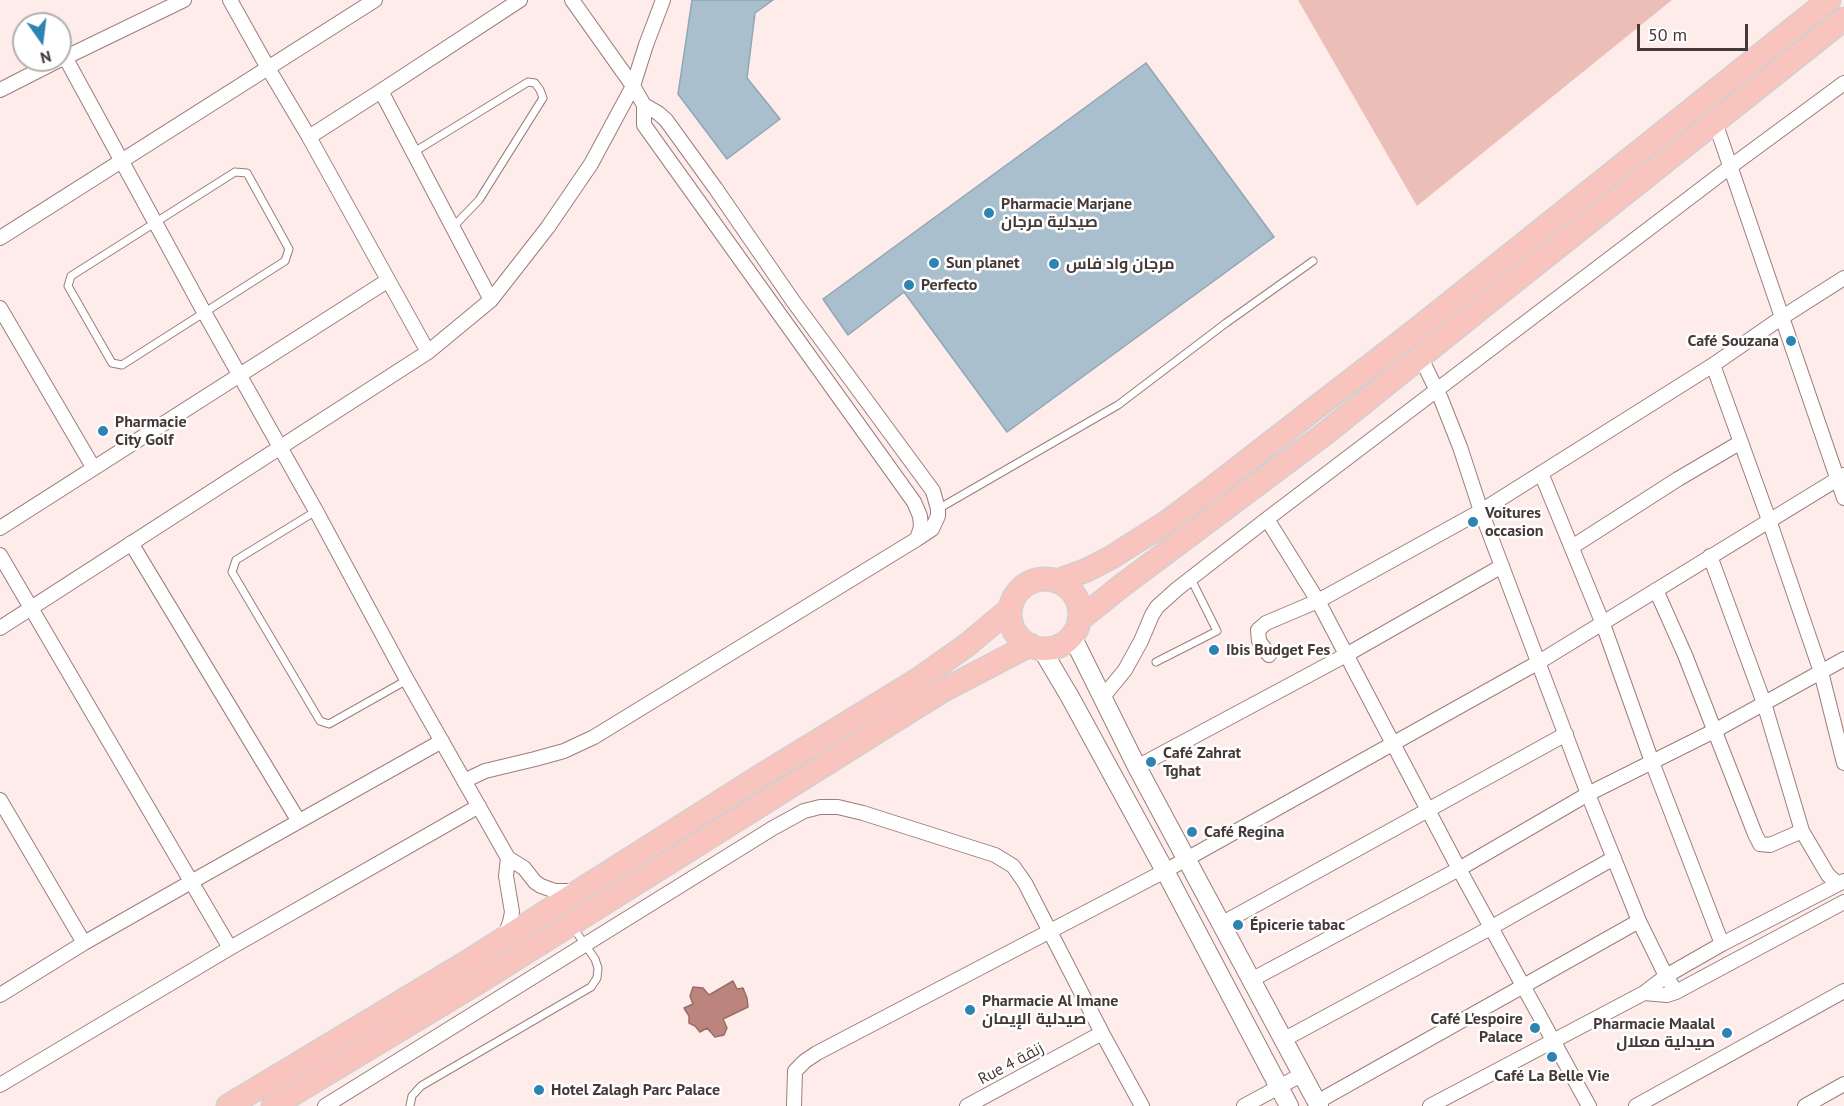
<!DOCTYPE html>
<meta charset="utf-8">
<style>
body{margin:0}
#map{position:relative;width:1844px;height:1106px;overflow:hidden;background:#feecea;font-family:"PT Sans",sans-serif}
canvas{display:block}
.north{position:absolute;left:12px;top:12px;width:60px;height:60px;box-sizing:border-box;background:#fff;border:2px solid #b4b0af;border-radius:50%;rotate:166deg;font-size:16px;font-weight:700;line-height:24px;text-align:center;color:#443937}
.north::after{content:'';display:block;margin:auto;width:21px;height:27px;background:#2d83b2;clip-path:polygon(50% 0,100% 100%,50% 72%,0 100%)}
.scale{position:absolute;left:1637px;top:24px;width:111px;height:27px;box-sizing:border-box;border:3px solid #443937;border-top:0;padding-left:8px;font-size:18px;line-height:21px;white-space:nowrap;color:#443937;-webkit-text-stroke:4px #fff;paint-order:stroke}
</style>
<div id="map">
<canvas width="1844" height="1106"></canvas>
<div class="north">N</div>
<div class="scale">50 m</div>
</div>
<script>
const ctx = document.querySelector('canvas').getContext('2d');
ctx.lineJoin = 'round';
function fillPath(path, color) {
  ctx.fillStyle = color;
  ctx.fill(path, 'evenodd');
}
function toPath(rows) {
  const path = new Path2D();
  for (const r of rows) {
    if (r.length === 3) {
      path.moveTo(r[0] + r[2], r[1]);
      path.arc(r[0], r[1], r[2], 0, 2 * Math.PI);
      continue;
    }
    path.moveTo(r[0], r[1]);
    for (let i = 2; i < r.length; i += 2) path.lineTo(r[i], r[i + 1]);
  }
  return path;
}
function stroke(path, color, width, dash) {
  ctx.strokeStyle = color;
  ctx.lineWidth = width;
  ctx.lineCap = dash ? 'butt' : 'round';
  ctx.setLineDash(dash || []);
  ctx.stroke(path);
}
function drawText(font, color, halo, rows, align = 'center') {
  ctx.font = font + ' "PT Sans",Cairo,sans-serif';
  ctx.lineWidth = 5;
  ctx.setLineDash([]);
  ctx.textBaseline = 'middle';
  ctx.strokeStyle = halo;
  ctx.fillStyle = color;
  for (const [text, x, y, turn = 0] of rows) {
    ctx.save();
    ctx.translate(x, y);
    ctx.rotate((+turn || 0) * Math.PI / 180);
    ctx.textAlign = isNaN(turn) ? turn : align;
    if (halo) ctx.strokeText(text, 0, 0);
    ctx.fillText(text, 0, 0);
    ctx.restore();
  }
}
fillPath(toPath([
 [1298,0,1672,0,1417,206]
]), '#ebbeb7');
const water = toPath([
 [733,981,737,989,743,988,747,998,748,1007,723,1019,727,1028,724,1035,715,1037,707,1028,700,1032,695,1026,689,1023,689,1016,684,1008,693,1004,690,996,693,987,703,988,709,995,733,981]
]);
fillPath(water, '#bb847d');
stroke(water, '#976e68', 1.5);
const building = toPath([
 [692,0,773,0,755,13,747,78,780,119,727,159,678,94,692,0],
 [1146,63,1274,237,1007,432,904,292,848,335,823,299,1146,63]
]);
fillPath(building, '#a9bfce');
stroke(building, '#90a6b4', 1.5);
const service = toPath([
 [414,152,528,82,535,83,540,90,543,98,479,200,454,226],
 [235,172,247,173,289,249,285,261,122,365,112,363,68,286,71,276,235,172],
 [938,509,1118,405,1226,323,1313,261],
 [316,511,236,560,232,572,320,721,329,724,407,680],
 [1156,662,1217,631,1191,579],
 [410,1106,412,1096,421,1086,591,987,597,978,598,968,595,959,572,926]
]);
const minor = toPath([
 [230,0,268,68,309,137,428,352],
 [663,0,646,45,633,86,644,105,644,125,914,502,920,516,921,527,917,539],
 [65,57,204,312,316,511,407,680,508,858,524,868,535,882,541,886,555,891,573,891],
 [60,60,184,0],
 [0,90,59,60],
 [381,91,491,300],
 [1715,122,1844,498],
 [309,137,381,91,520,0],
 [0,238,375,0],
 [0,308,93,467],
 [1420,356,1441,399,1460,447,1481,511,1588,794,1639,921,1666,976,1676,992],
 [1713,365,1769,520,1821,672,1844,763],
 [1541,473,1603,624,1652,762,1722,944],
 [1267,519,1318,601,1459,869,1589,1106],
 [0,528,387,281],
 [131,543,298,820],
 [1572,547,1678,479,1741,442],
 [0,555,230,948],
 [1710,556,1764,703,1802,831,1828,875,1838,884],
 [1656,590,1685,655,1755,834,1760,844,1770,845,1802,831],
 [0,628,428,352,491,300,548,227,591,164,633,86,572,0],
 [1269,655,1259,641,1258,630,1266,623,1318,601,1481,511,1713,365,1781,318,1844,278],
 [1102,698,1125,670,1141,641,1152,615,1157,607,1177,589,1267,519,1730,167,1844,83],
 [1137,767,1346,655,1502,566],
 [464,781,485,771,535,759,564,751,594,737,917,539,932,529,938,516,938,509,933,491,793,301,716,189,666,120,658,113,644,105],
 [0,800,84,943],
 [1221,924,1566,734],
 [504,938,510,922,512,912,506,876,508,858],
 [1251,980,1459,869,1588,794,1716,730,1844,659],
 [1644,993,1667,995,1676,992,1844,902],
 [0,995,84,943,191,882,442,741],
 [1283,1040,1492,927,1614,858],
 [0,1085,230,948,479,806],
 [1317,1102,1639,921],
 [325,1106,773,828,804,811,820,807,838,807,863,813,995,855,1013,866,1025,883,1102,1033,1142,1106],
 [794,1106,795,1071,805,1061,817,1053,1165,871,1539,662,1844,475],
 [967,1106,1102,1033],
 [1244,1106,1301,1075],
 [1430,1106,1644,993,1666,976,1722,944,1844,881],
 [1636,1106,1844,991],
 [1805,1106,1844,1084]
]);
const tertiary = toPath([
 [1072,636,1137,767,1319,1106],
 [1041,648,1070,697,1165,871,1289,1106]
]);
const primary = toPath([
 [1045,614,35],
 [1057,581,1087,570,1112,557,1167,522,1211,489,1415,331,1829,0],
 [1079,620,1120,587,1327,432,1482,307,1844,19],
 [228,1106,464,964,759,777,919,679,967,645,1010,609],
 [273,1106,480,981,942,691,1030,645]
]);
stroke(service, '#997f7b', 9);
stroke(minor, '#997f7b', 16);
stroke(tertiary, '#997f7b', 20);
stroke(primary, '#d2cfcf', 25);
stroke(service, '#fff', 7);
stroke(minor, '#fff', 14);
stroke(tertiary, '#fff', 18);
stroke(primary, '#f9c4bd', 22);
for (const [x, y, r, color] of [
 [989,213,6,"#2d83b2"],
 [934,263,6,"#2d83b2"],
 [1054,264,6,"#2d83b2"],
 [909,285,6,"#2d83b2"],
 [1791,341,6,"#2d83b2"],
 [103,431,6,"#2d83b2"],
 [1473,522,6,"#2d83b2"],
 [1214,650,6,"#2d83b2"],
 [1151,762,6,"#2d83b2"],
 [1192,832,6,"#2d83b2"],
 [1238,925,6,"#2d83b2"],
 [970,1010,6,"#2d83b2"],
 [1535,1028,6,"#2d83b2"],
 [1727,1033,6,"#2d83b2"],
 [1552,1057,6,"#2d83b2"],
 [539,1090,6,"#2d83b2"]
]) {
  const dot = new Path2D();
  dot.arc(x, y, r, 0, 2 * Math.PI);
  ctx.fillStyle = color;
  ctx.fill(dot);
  stroke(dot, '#fff', 2);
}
drawText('bold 16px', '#443937', '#fff', [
 ["Pharmacie Marjane",1001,204],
 ["صيدلية مرجان",1001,222],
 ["Sun planet",946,263],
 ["مرجان واد فاس",1066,264],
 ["Perfecto",921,285],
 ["Café Souzana",1779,341,"right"],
 ["Pharmacie",115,422],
 ["City Golf",115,440],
 ["Voitures",1485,513],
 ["occasion",1485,531],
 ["Ibis Budget Fes",1226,650],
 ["Café Zahrat",1163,753],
 ["Tghat",1163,771],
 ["Café Regina",1204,832],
 ["Épicerie tabac",1250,925],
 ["Pharmacie Al Imane",982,1001],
 ["صيدلية الإيمان",982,1019],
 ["Café L'espoire",1523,1019,"right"],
 ["Palace",1523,1037,"right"],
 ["Pharmacie Maalal",1715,1024,"right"],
 ["صيدلية معلال",1715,1042,"right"],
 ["Café La Belle Vie",1552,1076,"center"],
 ["Hotel Zalagh Parc Palace",551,1090]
], 'left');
drawText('16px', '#443937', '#fff', [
 ["Rue 4 زنقة",1011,1064,-28]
]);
</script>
